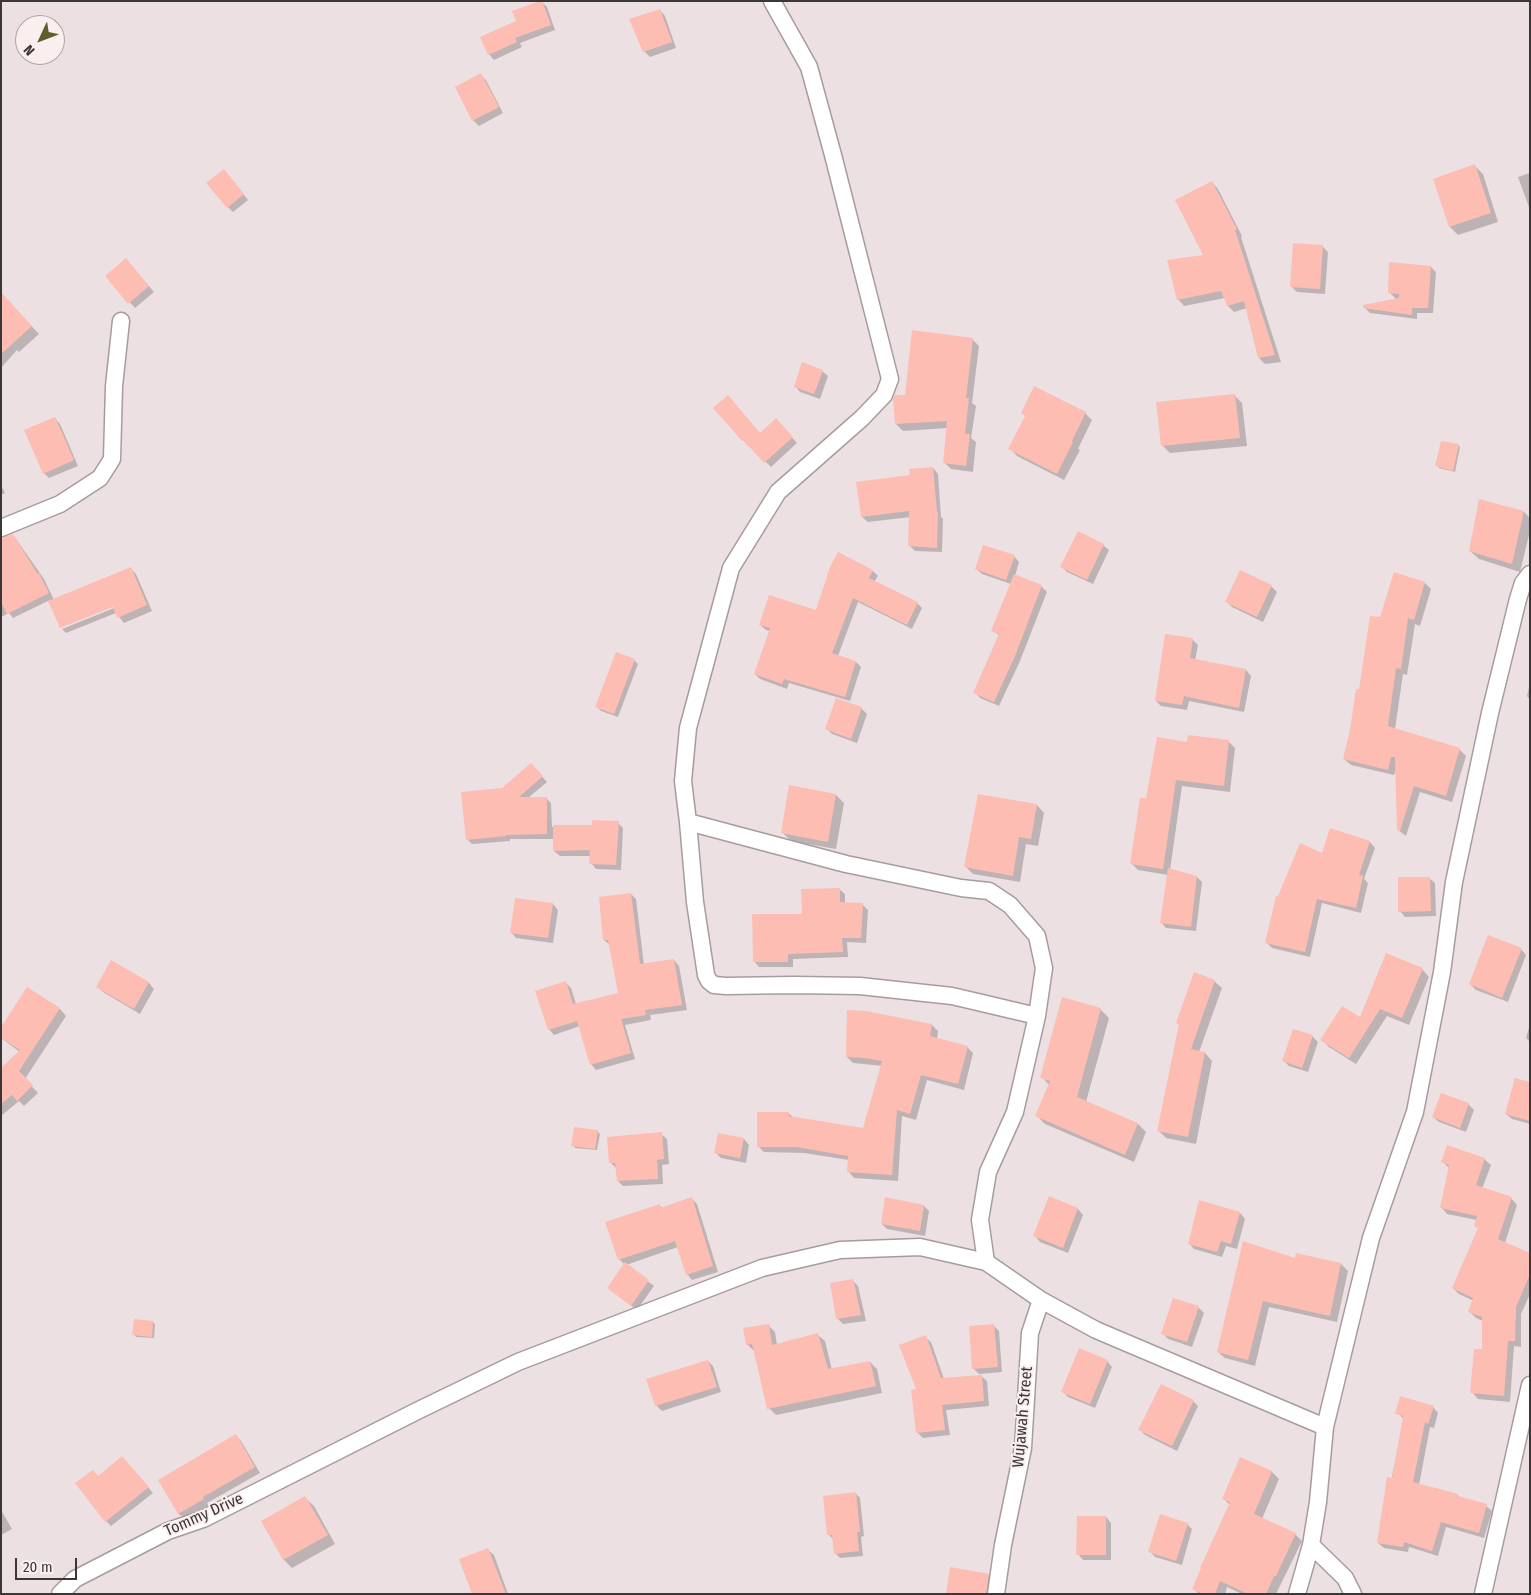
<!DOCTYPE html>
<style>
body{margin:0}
#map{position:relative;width:1531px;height:1595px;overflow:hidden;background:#ede0e2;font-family:"Fira Sans Condensed",sans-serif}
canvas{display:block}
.frame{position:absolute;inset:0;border:2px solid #3b3737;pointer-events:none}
.north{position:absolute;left:15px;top:15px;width:50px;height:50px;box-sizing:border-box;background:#faeeef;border:1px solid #aea5a5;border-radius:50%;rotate:227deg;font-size:14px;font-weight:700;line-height:20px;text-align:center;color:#3b3737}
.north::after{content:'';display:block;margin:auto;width:18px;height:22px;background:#5d5f2c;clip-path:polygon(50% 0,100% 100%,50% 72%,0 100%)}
.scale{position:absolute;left:15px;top:1558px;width:62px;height:22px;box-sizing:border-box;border:2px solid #3b3737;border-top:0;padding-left:6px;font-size:15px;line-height:18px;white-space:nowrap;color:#3b3737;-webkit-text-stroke:4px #faeeef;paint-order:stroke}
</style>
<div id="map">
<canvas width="1531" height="1595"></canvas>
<div class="frame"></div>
<div class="north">N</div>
<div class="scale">20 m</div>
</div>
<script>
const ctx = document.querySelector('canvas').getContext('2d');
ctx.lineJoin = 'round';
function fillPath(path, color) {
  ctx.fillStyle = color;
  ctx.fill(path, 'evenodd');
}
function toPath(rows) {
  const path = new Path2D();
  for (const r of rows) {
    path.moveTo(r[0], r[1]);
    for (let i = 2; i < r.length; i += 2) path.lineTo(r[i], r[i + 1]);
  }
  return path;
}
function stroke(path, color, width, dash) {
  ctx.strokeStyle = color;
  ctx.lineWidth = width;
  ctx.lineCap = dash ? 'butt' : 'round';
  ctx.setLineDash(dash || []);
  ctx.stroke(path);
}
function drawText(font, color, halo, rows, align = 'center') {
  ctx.font = font + ' "Fira Sans Condensed",sans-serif';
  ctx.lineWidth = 4;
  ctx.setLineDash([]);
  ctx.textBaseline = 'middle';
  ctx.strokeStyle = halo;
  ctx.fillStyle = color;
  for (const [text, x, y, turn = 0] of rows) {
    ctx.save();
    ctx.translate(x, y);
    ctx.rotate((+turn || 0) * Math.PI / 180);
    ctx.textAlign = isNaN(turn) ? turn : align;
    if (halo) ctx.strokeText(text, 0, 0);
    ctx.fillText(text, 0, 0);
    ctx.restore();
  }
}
fillPath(toPath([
 [542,2,547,7,555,30,520,43,522,47,494,60,489,54,517,21],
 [660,10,665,16,676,48,650,57,644,51],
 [480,75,486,80,503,113,479,126,473,120],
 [1474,165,1483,174,1498,222,1458,235,1450,227,1434,180],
 [1530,173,1530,210,1518,177],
 [229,176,248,200,233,212,228,207],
 [1212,182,1218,189,1242,236,1241,237,1281,362,1265,364,1259,358,1247,308,1234,312,1228,306,1225,298,1184,306,1178,299,1205,256],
 [1322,246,1328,252,1325,294,1297,292,1291,286],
 [131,265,154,292,135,308,106,276],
 [1431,267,1436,272,1433,313,1417,313,1417,319,1370,313,1364,307,1397,300,1390,293],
 [1,296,9,302,39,334,19,352,17,350,1,368],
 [972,339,979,346,972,403,976,406,971,438,976,442,973,472,951,469,944,462,948,428,903,431,896,424,906,396],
 [822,371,828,376,820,399,800,392,795,386],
 [1234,395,1242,403,1247,446,1170,453,1163,446,1158,403],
 [715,408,760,435,781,426,797,443,771,467,749,445,748,446,743,440],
 [1085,413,1092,420,1078,449,1080,450,1064,480,1017,456,1010,448,1026,417],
 [55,418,60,424,78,466,49,478,44,473],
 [1458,445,1460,447,1455,472,1439,468,1437,465],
 [933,468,938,474,941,517,943,519,942,552,915,551,910,546,911,517,868,522,862,517,911,476],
 [1,485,5,493,1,495],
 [1480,501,1524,512,1530,518,1530,531,1520,572,1479,559,1470,551],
 [14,536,44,579,54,600,131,569,136,574,152,611,124,623,116,613,66,633,62,629,119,606,118,604,62,626,62,628,50,600,13,618,9,613,1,617,1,542],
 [1103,545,1109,550,1093,584,1067,572,1062,567],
 [1014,556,1019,562,1015,576,1041,586,1047,592,1020,661,999,706,980,698,975,692,1000,636,992,630,1011,584,982,574,976,569],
 [873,571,878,576,874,582,917,603,922,608,912,629,858,602,838,656,856,662,861,667,850,701,789,683,787,689,760,679,755,674,770,631,766,630,760,625,817,612],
 [1241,572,1271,586,1277,592,1263,622,1232,607,1227,602],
 [1425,583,1431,589,1420,626,1415,624,1407,675,1403,674,1395,729,1459,749,1466,756,1452,802,1420,792,1406,836,1398,830,1396,769,1394,775,1351,765,1344,759,1360,691,1381,619],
 [1192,639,1198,645,1195,660,1246,670,1251,676,1244,712,1189,701,1187,710,1161,706,1156,701],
 [634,660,638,664,618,717,601,711,597,707],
 [1530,682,1530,700,1527,696],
 [861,708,867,714,857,743,832,734,827,729],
 [1228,741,1235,748,1230,792,1182,786,1170,870,1197,877,1202,882,1196,931,1166,928,1161,922,1168,875,1138,870,1131,863,1147,800,1188,744],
 [536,770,547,782,528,798,546,798,551,803,552,827,593,826,618,823,623,828,621,870,596,869,591,863,591,856,560,856,554,851,554,839,510,839,510,841,472,844,467,839,502,789],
 [836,795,844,803,836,849,791,841,783,833],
 [1037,805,1044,813,1038,846,1026,844,1020,882,973,874,966,867],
 [1331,829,1370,842,1375,848,1364,879,1368,883,1361,913,1322,903,1310,957,1272,948,1266,942,1279,898,1323,854],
 [1429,878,1435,883,1436,916,1405,917,1400,911],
 [839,889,845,894,845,903,862,904,868,910,866,943,847,942,848,957,793,959,793,967,759,967,754,961,803,915],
 [631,894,636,899,644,965,674,960,679,966,687,1010,650,1015,651,1020,625,1025,635,1059,596,1070,591,1064,580,1026,554,1035,549,1029,566,983,571,988,576,1004,619,994,610,945,604,940],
 [553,904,558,910,553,943,516,938,511,932],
 [1521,949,1526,955,1508,1002,1476,990,1470,984],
 [112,962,149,983,154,989,140,1014,103,992,98,987],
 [1422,969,1429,977,1409,1025,1387,1016,1356,1064,1329,1047,1322,1040,1360,1019],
 [1214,981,1222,988,1199,1052,1205,1053,1212,1061,1196,1144,1166,1138,1159,1131],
 [28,988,60,1009,66,1016,25,1079,38,1093,24,1106,19,1101,1,1116,1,1070,20,1052,1,1038,1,1029],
 [1100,1009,1109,1018,1086,1102,1138,1124,1146,1132,1134,1162,1045,1124,1037,1116,1049,1085,1042,1077],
 [866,1012,932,1025,938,1031,937,1039,967,1047,973,1053,964,1090,927,1080,916,1120,902,1116,898,1181,854,1178,848,1171,849,1160,804,1153,764,1152,758,1146,788,1113,793,1117,864,1129,883,1066,853,1063,847,1057],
 [1530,1024,1530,1042,1526,1038],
 [1312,1036,1318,1042,1308,1072,1289,1066,1284,1061],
 [1530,1084,1530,1124,1512,1119,1506,1114],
 [1442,1094,1469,1105,1474,1110,1466,1132,1439,1122,1433,1117],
 [597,1131,600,1134,597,1150,575,1148,573,1145],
 [661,1134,667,1139,669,1164,662,1165,663,1184,623,1186,618,1181,616,1168,611,1163],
 [744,1139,749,1145,746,1163,721,1158,715,1152],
 [1484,1159,1491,1165,1482,1189,1511,1198,1517,1205,1505,1243,1530,1255,1530,1294,1521,1314,1521,1347,1514,1346,1510,1402,1478,1399,1472,1392,1483,1351,1483,1321,1476,1318,1470,1312,1474,1301,1459,1294,1453,1288,1479,1229,1475,1226,1477,1220,1447,1214,1441,1207,1450,1169,1443,1162],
 [1049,1198,1078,1209,1083,1215,1068,1253,1040,1242,1035,1236],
 [692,1199,697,1204,718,1272,692,1280,687,1274,678,1247,626,1265,654,1286,637,1310,608,1288,625,1265,619,1259,659,1205,662,1208],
 [924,1206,929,1211,925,1236,887,1229,882,1224],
 [1240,1213,1245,1219,1237,1249,1226,1246,1222,1257,1194,1249,1189,1243],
 [1297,1255,1341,1264,1348,1271,1337,1322,1269,1307,1255,1366,1225,1358,1218,1352,1296,1260],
 [853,1281,858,1286,866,1321,843,1324,837,1318],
 [1198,1307,1204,1313,1192,1347,1168,1339,1163,1333],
 [152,1322,155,1324,154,1338,136,1337,134,1334],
 [768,1325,775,1332,777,1345,818,1335,825,1341,832,1370,870,1362,877,1369,882,1393,776,1415,769,1408,754,1351,747,1344],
 [994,1326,999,1331,1002,1372,979,1374,987,1381,989,1406,946,1410,950,1435,923,1438,918,1433,918,1390,925,1337,931,1342,944,1379,981,1376,974,1369],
 [708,1361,713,1366,721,1392,662,1411,656,1405],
 [1107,1361,1112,1367,1095,1408,1068,1397,1063,1392],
 [1193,1401,1198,1406,1177,1451,1145,1435,1140,1430],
 [1433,1407,1438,1413,1434,1428,1430,1427,1419,1485,1458,1495,1460,1498,1486,1506,1492,1511,1484,1538,1446,1527,1438,1556,1409,1547,1408,1552,1384,1548,1378,1543,1404,1419,1397,1413],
 [236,1436,241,1441,260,1473,207,1503,209,1505,185,1519,179,1514,160,1481],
 [1241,1459,1272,1472,1279,1479,1262,1519,1295,1534,1302,1541,1276,1594,1242,1594,1227,1587,1225,1594,1199,1594,1194,1589,1230,1505,1224,1499],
 [127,1463,153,1493,111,1526,106,1521,98,1477],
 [856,1494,860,1498,864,1536,861,1537,863,1556,840,1558,835,1553,833,1539,828,1534],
 [305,1498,314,1506,335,1544,292,1568,284,1560,262,1522],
 [1,1510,12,1529,1,1535],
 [1106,1517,1111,1523,1111,1560,1083,1560,1078,1554],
 [1187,1524,1192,1529,1182,1565,1155,1557,1150,1551],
 [488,1550,494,1555,508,1594,474,1594],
 [988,1575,997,1583,995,1594,947,1594]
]), '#0003');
fillPath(toPath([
 [540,1,542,1,551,25,515,38,517,42,488,55,480,37,516,21,512,11],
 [660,9,672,42,643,52,629,19],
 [481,73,499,107,472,121,455,87],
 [1475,164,1491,213,1449,227,1433,179],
 [224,169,244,194,227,208,206,183],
 [1212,181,1237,229,1235,230,1275,355,1258,358,1244,301,1227,306,1221,291,1177,300,1167,260,1203,255,1175,200],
 [1293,243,1323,245,1320,289,1290,287],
 [126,258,149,286,128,304,105,276],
 [1389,262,1431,266,1428,308,1412,308,1412,315,1363,308,1363,305,1399,298,1399,294,1388,293],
 [1,292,32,326,1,354],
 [912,330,973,338,966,398,969,398,965,434,970,434,966,466,943,463,947,421,895,424,893,399,895,395,905,395],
 [802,362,823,370,814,394,794,387],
 [1034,386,1086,412,1072,441,1073,442,1057,474,1008,449,1025,416,1021,413],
 [1235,394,1240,438,1161,446,1156,402],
 [728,395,760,433,776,418,793,437,764,463,743,440,742,441,713,408],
 [55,417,74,460,43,474,24,430],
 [1441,441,1459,444,1453,471,1435,466],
 [933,467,937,512,938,512,937,548,908,546,909,511,861,517,856,482,910,475,909,469],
 [1479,499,1524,511,1512,564,1469,551],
 [1078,531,1104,544,1087,580,1060,567],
 [13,534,37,573,39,573,49,593,7,614,1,602,1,538],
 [983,545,1015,555,1006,580,975,569],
 [838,552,873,570,869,578,918,602,907,625,853,598,832,653,856,661,845,697,784,679,782,684,754,674,770,628,759,625,769,595,816,610,830,567],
 [131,567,147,605,117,618,113,607,60,628,48,601],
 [1240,570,1272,585,1257,617,1225,602],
 [1394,572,1425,582,1414,620,1408,618,1401,669,1396,668,1388,726,1460,748,1446,796,1414,786,1400,831,1397,830,1395,757,1391,757,1388,770,1343,759,1350,730,1356,689,1359,689,1370,616,1380,617],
 [1014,574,1042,585,1015,656,994,702,973,693,999,634,991,631],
 [1165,634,1193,638,1190,658,1246,669,1239,708,1184,696,1182,705,1155,701],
 [616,652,635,659,614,714,595,707],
 [836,698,862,707,851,739,825,729],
 [1188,735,1229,740,1224,786,1176,780,1163,869,1130,864,1140,798,1146,798,1157,737,1187,742],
 [531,763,543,776,519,797,547,797,547,834,506,835,506,836,466,840,461,792,502,788],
 [789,785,836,794,828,842,781,833],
 [978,794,1037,804,1031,839,1019,837,1013,876,964,867],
 [592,820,619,821,616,865,589,864,590,850,553,851,553,825,592,825],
 [1330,828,1370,841,1359,875,1363,876,1356,908,1317,899,1305,952,1265,943,1276,896,1278,896,1300,843,1322,853],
 [1168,868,1197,876,1191,927,1160,923],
 [1398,877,1430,877,1431,911,1398,912],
 [840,888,840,902,863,903,861,938,842,938,843,952,788,954,788,962,753,962,752,914,802,914,801,889],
 [631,893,640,964,674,959,682,1005,645,1010,646,1015,621,1019,631,1053,590,1065,577,1021,548,1030,535,991,566,981,573,1004,618,993,608,940,603,940,599,897],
 [515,898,553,903,548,938,510,933],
 [1488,935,1522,948,1502,998,1469,984],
 [1386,953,1423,968,1402,1018,1380,1009,1349,1058,1320,1040,1342,1006,1360,1017],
 [111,960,149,982,134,1009,96,987],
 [1194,972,1215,980,1191,1049,1205,1052,1188,1137,1157,1131,1179,1024,1176,1023],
 [27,987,60,1008,19,1071,33,1085,17,1101,12,1095,1,1104,1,1068,20,1050,1,1038,1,1027],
 [1062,997,1101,1008,1077,1097,1138,1123,1125,1155,1035,1116,1050,1081,1040,1078],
 [847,1010,866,1011,932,1024,930,1036,968,1046,958,1084,921,1075,910,1114,897,1110,892,1175,847,1172,848,1156,797,1147,757,1147,757,1112,789,1112,789,1116,863,1128,882,1061,864,1058,846,1057],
 [1293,1029,1313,1035,1302,1068,1282,1061],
 [1515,1078,1530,1082,1530,1121,1505,1114],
 [1441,1093,1469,1103,1460,1128,1432,1117],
 [574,1127,598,1130,595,1149,571,1146],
 [662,1132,664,1159,657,1160,658,1179,617,1181,615,1163,609,1163,607,1137],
 [718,1133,744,1138,740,1158,714,1153],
 [1447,1145,1485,1158,1476,1185,1512,1197,1498,1239,1530,1253,1530,1274,1516,1307,1515,1341,1508,1341,1504,1396,1470,1393,1474,1349,1482,1349,1482,1317,1468,1312,1473,1298,1452,1288,1478,1228,1474,1226,1477,1216,1440,1208,1449,1165,1441,1162],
 [1049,1196,1078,1208,1063,1248,1033,1236],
 [692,1197,713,1266,686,1275,675,1241,618,1260,605,1222,660,1204,660,1208],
 [885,1197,924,1205,920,1231,881,1224],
 [1199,1200,1240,1212,1231,1244,1221,1241,1217,1252,1188,1244],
 [1243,1241,1295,1258,1296,1253,1341,1263,1330,1316,1263,1301,1248,1360,1217,1352],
 [625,1262,649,1280,631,1306,607,1288],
 [853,1279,861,1315,836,1319,830,1283],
 [1173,1298,1199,1306,1187,1342,1161,1334],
 [134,1319,153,1321,152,1337,132,1335],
 [769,1324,772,1345,818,1333,828,1369,870,1361,876,1386,767,1409,752,1344,746,1345,743,1328],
 [994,1324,998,1367,972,1369,969,1326],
 [926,1335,941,1378,982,1375,984,1401,942,1405,945,1430,916,1433,911,1390,916,1389,899,1345],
 [1079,1348,1108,1360,1090,1404,1061,1392],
 [708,1360,717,1387,655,1406,646,1379],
 [1161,1384,1194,1400,1172,1446,1138,1430],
 [1400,1396,1434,1406,1428,1424,1425,1422,1413,1482,1458,1494,1458,1496,1487,1504,1479,1533,1441,1522,1432,1551,1404,1542,1403,1547,1377,1543,1387,1477,1392,1478,1403,1416,1395,1414],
 [236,1434,255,1467,203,1497,204,1499,178,1514,158,1480],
 [122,1456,149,1487,105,1522,75,1483,93,1470,98,1476],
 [1240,1457,1272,1471,1254,1514,1296,1533,1276,1576,1274,1576,1266,1594,1248,1594,1220,1581,1215,1594,1203,1594,1192,1589,1201,1568,1200,1568,1230,1502,1222,1499],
 [856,1492,860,1532,857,1532,859,1551,834,1554,832,1535,827,1535,823,1496],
 [305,1496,328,1535,283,1560,261,1521],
 [1160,1514,1188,1523,1176,1561,1148,1552],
 [1077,1516,1106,1516,1106,1555,1076,1555],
 [488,1548,506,1594,472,1594,459,1559],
 [950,1567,989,1574,986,1594,946,1594]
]), '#fdbdb2');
const street = toPath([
 [772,1,809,67,833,155,890,379,884,395,862,418,778,492,731,568,688,728,683,781,688,822,695,902,706,975,709,981,714,985,726,986,794,985,860,986,952,996,1037,1016],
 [1,528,60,504,100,478,112,459,114,386,121,321],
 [688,822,846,864,961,888,989,891,1010,905,1037,936,1044,968,1037,1016,1015,1112,988,1172,980,1220,986,1262],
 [1311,1545,1345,1578,1353,1594],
 [60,1594,75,1579,168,1531,203,1519,417,1411,518,1362,762,1268,840,1250,920,1247,986,1262,1041,1300,1096,1330,1325,1427],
 [996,1594,1003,1545,1023,1448,1030,1333,1041,1300],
 [1297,1594,1311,1545,1318,1502,1325,1427,1371,1238,1415,1112,1442,972,1454,882,1490,713,1518,599,1523,583,1530,574],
 [1483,1594,1530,1385]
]);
stroke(street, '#a79c9d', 19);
stroke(street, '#fff', 16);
drawText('16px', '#3b3737', '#faeeef', [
 ["Wujawah Street",1023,1417,-85],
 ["Tommy Drive",204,1515,-24]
]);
</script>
